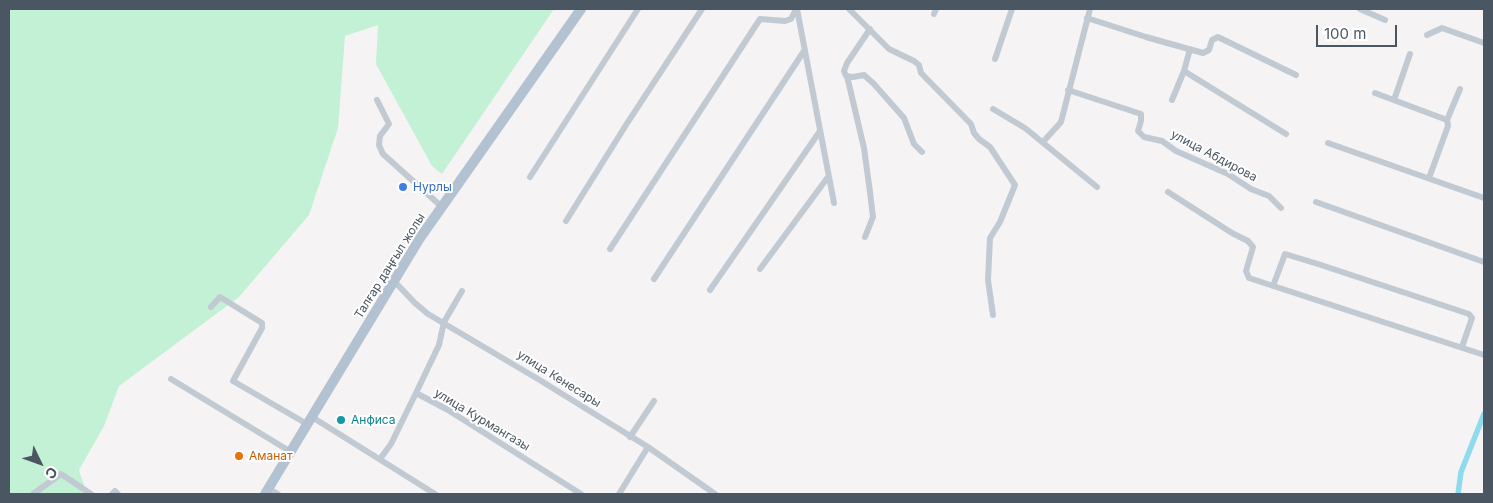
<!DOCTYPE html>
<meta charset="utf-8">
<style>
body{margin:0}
#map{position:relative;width:1493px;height:503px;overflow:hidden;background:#f5f3f3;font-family:Inter,sans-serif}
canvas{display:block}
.frame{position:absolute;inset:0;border:10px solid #4a5661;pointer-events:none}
.north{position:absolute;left:15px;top:438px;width:50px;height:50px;-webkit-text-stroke:4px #fff;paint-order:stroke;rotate:132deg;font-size:14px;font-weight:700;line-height:20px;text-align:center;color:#4a5661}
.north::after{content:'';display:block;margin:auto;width:18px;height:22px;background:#4a5661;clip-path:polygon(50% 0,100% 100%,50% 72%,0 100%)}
.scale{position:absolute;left:1316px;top:25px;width:81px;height:22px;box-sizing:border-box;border:2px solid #4a5661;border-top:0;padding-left:6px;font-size:15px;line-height:18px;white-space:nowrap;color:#4a5661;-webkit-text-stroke:4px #fff;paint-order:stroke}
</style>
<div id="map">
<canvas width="1493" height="503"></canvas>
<div class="frame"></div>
<div class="north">С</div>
<div class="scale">100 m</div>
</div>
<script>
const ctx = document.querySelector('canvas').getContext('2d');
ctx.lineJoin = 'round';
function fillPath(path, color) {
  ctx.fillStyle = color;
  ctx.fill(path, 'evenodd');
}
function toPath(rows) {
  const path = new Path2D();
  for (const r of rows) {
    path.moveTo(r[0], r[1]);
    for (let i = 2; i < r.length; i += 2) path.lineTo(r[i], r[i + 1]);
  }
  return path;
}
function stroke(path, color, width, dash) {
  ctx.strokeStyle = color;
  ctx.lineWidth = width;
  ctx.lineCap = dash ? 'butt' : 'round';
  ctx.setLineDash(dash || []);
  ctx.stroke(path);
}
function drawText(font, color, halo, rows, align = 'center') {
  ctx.font = font + ' Inter,sans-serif';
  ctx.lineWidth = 4;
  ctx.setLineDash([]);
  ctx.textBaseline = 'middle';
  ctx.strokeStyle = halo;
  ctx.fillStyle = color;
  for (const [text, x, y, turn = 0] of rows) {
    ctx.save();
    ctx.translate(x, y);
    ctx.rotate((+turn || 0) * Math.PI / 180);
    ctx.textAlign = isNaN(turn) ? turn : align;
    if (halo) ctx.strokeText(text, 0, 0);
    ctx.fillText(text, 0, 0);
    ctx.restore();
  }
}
fillPath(toPath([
 [9,9,554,9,442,174,432,166,376,64,378,25,345,36,338,128,309,215,239,297,119,386,104,426,79,470,87,494,9,494]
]), '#c3f1d5');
stroke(toPath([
 [1458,494,1461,472,1484,414]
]), '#90daee', 5.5);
stroke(toPath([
 [797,9,834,203],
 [849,9,889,49,914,61,919,65,921,73,971,124,974,133,979,139,990,147,1015,185,1000,222,990,238,988,280,993,315],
 [1360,9,1385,20],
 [934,14,936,9],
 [1087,18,1146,37,1203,53,1209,50,1212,40,1218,37,1296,75],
 [870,29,847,63,844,71,846,76,853,77,864,75,874,84,904,118,914,144,922,152],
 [1427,35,1442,28,1484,43],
 [1190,49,1184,71,1286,134],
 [995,59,1012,9],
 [847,76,864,148,870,192,873,217,865,237],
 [1068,90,1141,114,1141,121,1138,131,1144,137,1162,141,1176,151,1228,174,1251,189,1269,196,1281,208],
 [1375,93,1447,120],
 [377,100,389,124,380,136,379,145,383,154,442,207],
 [1172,100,1184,71],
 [1394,100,1410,54],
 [993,109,1025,128,1097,187],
 [1043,142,1061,122,1090,9],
 [1328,143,1484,198],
 [530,177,638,9],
 [1429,178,1448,126,1447,120,1460,89],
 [1168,192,1232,233,1248,241,1253,247,1246,271,1249,278,1484,355],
 [1316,202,1484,262],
 [566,221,626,125,702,9],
 [610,249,760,19,785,21,791,19,796,9],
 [760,269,828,177],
 [654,279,804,51],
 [394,281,415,303,428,314,538,379,648,447,715,494],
 [1273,286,1285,254,1318,264,1469,314,1472,318,1462,347],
 [710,290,820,131],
 [462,291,444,322,439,345,416,393,448,410,581,494],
 [211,307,220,297,262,323,262,328,233,381,307,424],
 [171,379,291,452],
 [312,417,435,494],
 [630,437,654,401],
 [380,459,391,444,416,393],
 [269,489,278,494],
 [33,494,61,474,91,494],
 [112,494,115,491,118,494],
 [619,494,648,447]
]), '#c1cad2', 6);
stroke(toPath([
 [265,494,420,238,581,9]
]), '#b3c2d1', 10);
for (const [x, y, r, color] of [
 [403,187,5,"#3f7fe0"],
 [341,420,5,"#0f9aa8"],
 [239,456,5,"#e8710a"]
]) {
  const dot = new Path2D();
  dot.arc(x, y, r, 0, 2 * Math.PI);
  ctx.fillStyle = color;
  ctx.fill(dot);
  stroke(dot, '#fff', 2);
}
drawText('12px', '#4a5661', '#fff', [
 ["улица Абдирова",1214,156,28],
 ["Талғар даңғыл жолы",390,266,-58],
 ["улица Кенесары",559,379,32],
 ["улица Курмангазы",482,420,31]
]);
drawText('12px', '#366cbe', '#fff', [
 ["Нурлы",413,187]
], 'left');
drawText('12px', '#0d838f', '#fff', [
 ["Анфиса",351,420]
], 'left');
drawText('12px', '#c56008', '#fff', [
 ["Аманат",249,456]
], 'left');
</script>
